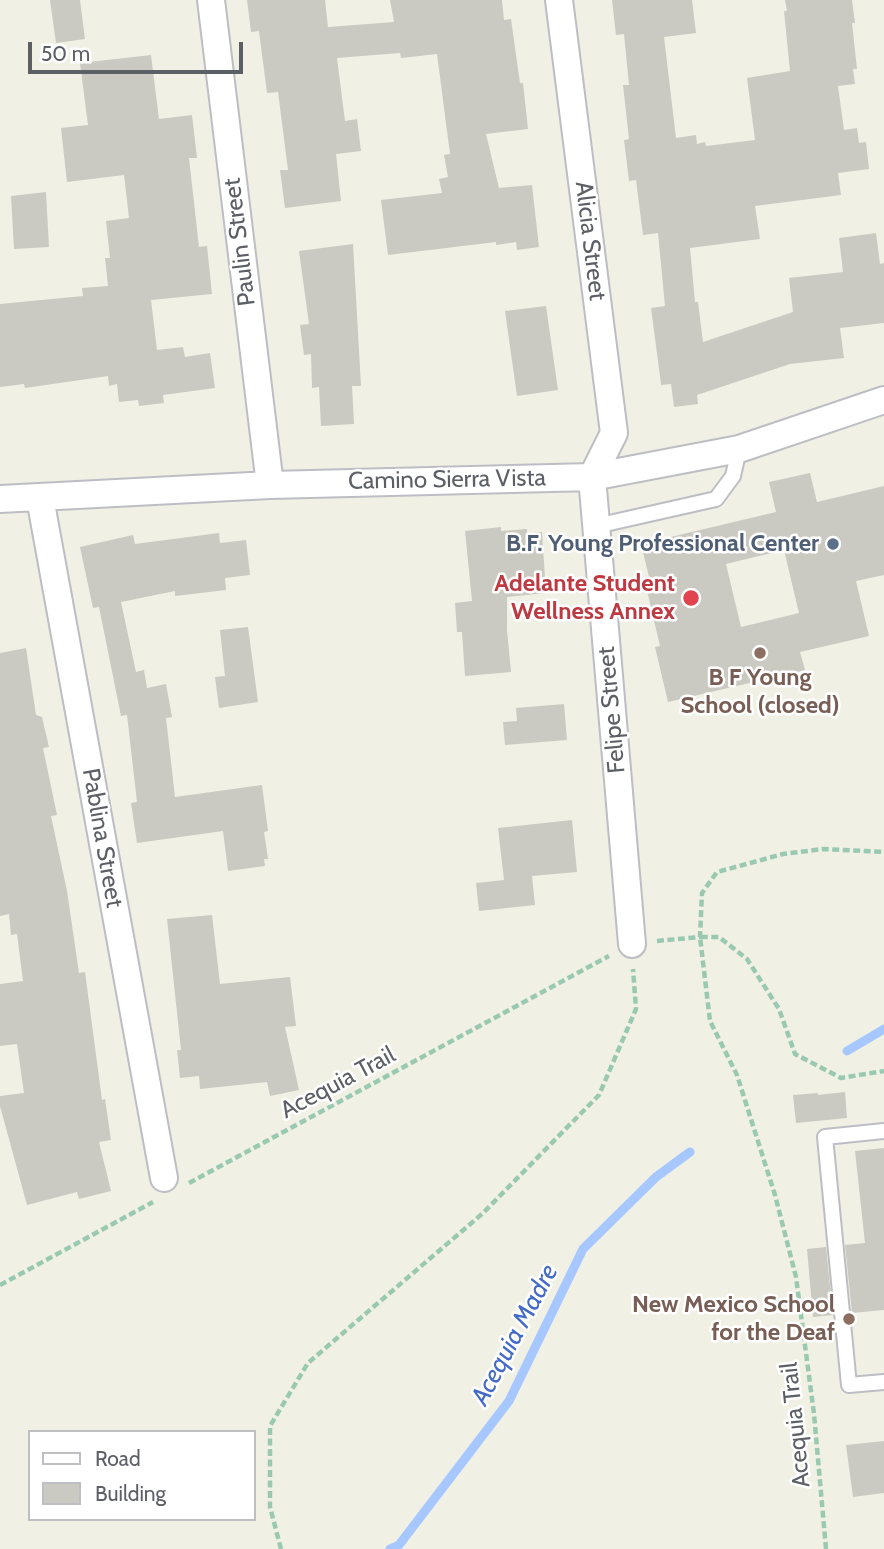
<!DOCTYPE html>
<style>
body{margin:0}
#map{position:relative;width:884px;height:1549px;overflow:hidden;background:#f0f0e5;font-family:Cabin,sans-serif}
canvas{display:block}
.legend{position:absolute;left:28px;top:1430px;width:228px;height:91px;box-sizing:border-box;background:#fff;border:2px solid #bebfc2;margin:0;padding:9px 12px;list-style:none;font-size:21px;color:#5d5f66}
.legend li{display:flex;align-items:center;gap:14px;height:35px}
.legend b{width:35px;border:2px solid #bebfc2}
.scale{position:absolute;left:28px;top:42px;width:215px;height:32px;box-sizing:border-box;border:4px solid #5d5f66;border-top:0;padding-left:9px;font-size:21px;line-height:24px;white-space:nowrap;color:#5d5f66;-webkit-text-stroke:5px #fff;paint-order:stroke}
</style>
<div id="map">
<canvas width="884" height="1549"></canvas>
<ul class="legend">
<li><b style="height:9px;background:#fff"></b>Road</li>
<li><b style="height:19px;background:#cbcac2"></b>Building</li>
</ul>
<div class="scale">50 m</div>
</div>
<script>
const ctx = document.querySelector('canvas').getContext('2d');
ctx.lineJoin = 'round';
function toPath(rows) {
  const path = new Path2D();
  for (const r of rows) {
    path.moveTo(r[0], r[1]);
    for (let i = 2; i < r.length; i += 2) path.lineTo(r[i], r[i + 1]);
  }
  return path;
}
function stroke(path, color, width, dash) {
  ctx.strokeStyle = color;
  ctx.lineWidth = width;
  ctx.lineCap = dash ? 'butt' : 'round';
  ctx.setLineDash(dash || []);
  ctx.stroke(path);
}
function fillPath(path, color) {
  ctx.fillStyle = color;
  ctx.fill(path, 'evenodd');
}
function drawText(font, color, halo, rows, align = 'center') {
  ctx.font = font + ' Cabin,sans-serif';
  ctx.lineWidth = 5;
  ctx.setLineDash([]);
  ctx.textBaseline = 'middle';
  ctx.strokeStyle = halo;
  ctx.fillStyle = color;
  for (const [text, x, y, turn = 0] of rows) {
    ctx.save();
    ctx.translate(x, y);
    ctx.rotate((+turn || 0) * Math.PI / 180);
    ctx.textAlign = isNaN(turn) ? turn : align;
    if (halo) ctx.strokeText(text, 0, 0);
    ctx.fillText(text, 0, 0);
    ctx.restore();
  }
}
stroke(toPath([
 [847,1051,884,1029],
 [390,1549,399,1545,509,1401,583,1249,656,1177,690,1152]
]), '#a6c7ff', 9);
fillPath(toPath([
 [50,0,80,0,85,39,56,43],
 [247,0,325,0,328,27,394,22,390,0,502,0,504,20,511,19,520,83,523,83,528,129,486,134,499,188,532,185,539,247,517,250,516,242,496,245,496,242,388,255,381,200,442,193,439,179,448,177,444,155,450,154,437,54,401,58,400,53,337,58,345,121,357,119,361,151,336,154,341,201,285,208,280,170,288,170,278,92,267,93,259,31,251,32],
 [612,0,692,0,696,33,664,37,676,138,696,135,697,144,705,142,706,146,755,140,747,78,790,71,784,11,787,11,785,0,852,0,855,23,852,23,857,69,853,69,855,84,838,86,844,130,857,128,859,143,866,142,869,169,838,173,841,195,755,206,760,239,690,248,695,302,698,302,703,342,793,312,789,278,843,272,839,238,876,233,880,264,884,263,884,323,840,328,844,358,790,364,697,395,698,404,674,407,671,384,661,385,661,384,651,308,665,306,658,233,643,235,636,180,629,181,624,140,629,139,623,85,629,85,624,34,616,35],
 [151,55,159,119,192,115,197,158,189,158,199,247,207,246,212,294,151,300,157,350,183,347,185,357,210,353,215,388,163,395,164,403,139,406,138,400,119,402,117,384,109,386,108,376,25,388,24,384,0,387,0,304,83,296,82,288,108,286,105,258,110,258,106,221,129,218,124,175,67,182,61,128,88,125,80,63],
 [46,192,49,247,14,249,11,196],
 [353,244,361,386,352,386,354,424,321,426,319,387,312,388,311,354,304,355,300,325,309,324,299,251],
 [546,306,558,390,517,396,505,311],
 [810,473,817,502,884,486,884,575,856,581,869,636,800,652,805,670,668,702,655,647,660,646,645,582,650,581,641,544,776,512,769,482],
 [784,550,799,613,741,627,726,564],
 [501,527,501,531,527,529,527,533,542,532,546,593,507,597,507,630,511,672,465,676,462,632,457,632,455,603,472,601,465,531],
 [219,533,220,543,246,540,250,575,225,578,226,590,175,596,175,591,121,602,136,672,144,670,147,688,166,684,172,717,166,718,175,797,262,785,268,831,264,832,268,859,264,859,265,866,228,871,223,831,137,843,131,803,137,802,127,715,121,716,99,607,93,608,80,547,133,535,135,544],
 [248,627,258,702,219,708,215,677,225,676,220,630],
 [26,648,36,715,42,717,49,747,43,748,57,815,51,816,67,891,79,973,85,972,102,1100,105,1099,111,1140,99,1142,111,1191,79,1199,77,1192,27,1205,0,1106,0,1096,24,1093,17,1044,0,1046,0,984,23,981,17,934,11,935,9,914,0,916,0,653],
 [564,704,567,740,505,745,503,722,517,721,516,708],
 [572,820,577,872,532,876,535,905,479,911,476,883,504,880,498,828],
 [212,915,220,984,290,977,296,1026,285,1027,299,1090,270,1096,267,1082,200,1089,199,1076,180,1078,177,1050,181,1050,167,919],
 [845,1092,847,1118,796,1123,793,1095,818,1093,818,1095],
 [884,1148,884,1310,852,1313,845,1245,865,1243,855,1151],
 [826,1247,833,1315,813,1317,807,1249],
 [884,1441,884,1493,853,1497,846,1445]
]), '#cbcac2');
const lane = toPath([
 [596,526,716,499,733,476,739,449],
 [884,1131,825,1137,849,1385,884,1382]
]);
const street = toPath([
 [211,0,270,485],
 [559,0,614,433,592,477,632,944],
 [40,498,164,1178],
 [0,499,270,485,592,477,739,449,884,400]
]);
stroke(lane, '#bdbec4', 18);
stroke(street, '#bdbec4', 30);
stroke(toPath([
 [657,941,700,937,702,893,717,872,783,854,823,849,884,852],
 [189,1183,609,956],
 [0,1285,153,1202],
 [281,1549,270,1507,270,1426,308,1363,482,1214,599,1095,636,1009,633,969],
 [826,1549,814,1414,796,1277,775,1195,737,1075,710,1021,700,937,719,937,747,959,779,1009,795,1054,841,1078,884,1071]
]), '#9ac9b1', 4.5, [7, 3.5]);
stroke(lane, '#fff', 14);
stroke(street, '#fff', 26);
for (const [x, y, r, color] of [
 [833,544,7,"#5c6f8a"],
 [691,598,9,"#e0444e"],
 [760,653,7,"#8d6e63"],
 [849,1319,7,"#8d6e63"]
]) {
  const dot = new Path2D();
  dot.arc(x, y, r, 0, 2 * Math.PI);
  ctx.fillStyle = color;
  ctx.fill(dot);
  stroke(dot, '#fff', 2.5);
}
drawText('24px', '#5d5f66', '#fff', [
 ["Alicia Street",590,241,83],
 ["Paulin Street",240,242,-97],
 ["Camino Sierra Vista",447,480,-1],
 ["Felipe Street",612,710,-95],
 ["Pablina Street",102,838,80],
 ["Acequia Trail",338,1083,-28],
 ["Acequia Trail",796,1425,-96]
]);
drawText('bold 24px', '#4e5e75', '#fff', [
 ["B.F. Young Professional Center",819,544]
], 'right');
drawText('bold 24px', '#be3a42', '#fff', [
 ["Adelante Student",675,584],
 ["Wellness Annex",675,612]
], 'right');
drawText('bold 24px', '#785e54', '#fff', [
 ["B F Young",760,678],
 ["School (closed)",760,706],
 ["New Mexico School",835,1305,"right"],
 ["for the Deaf",835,1333,"right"]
]);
drawText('italic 26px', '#446ac8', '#fff', [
 ["Acequia Madre",515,1335,-62]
]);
</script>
